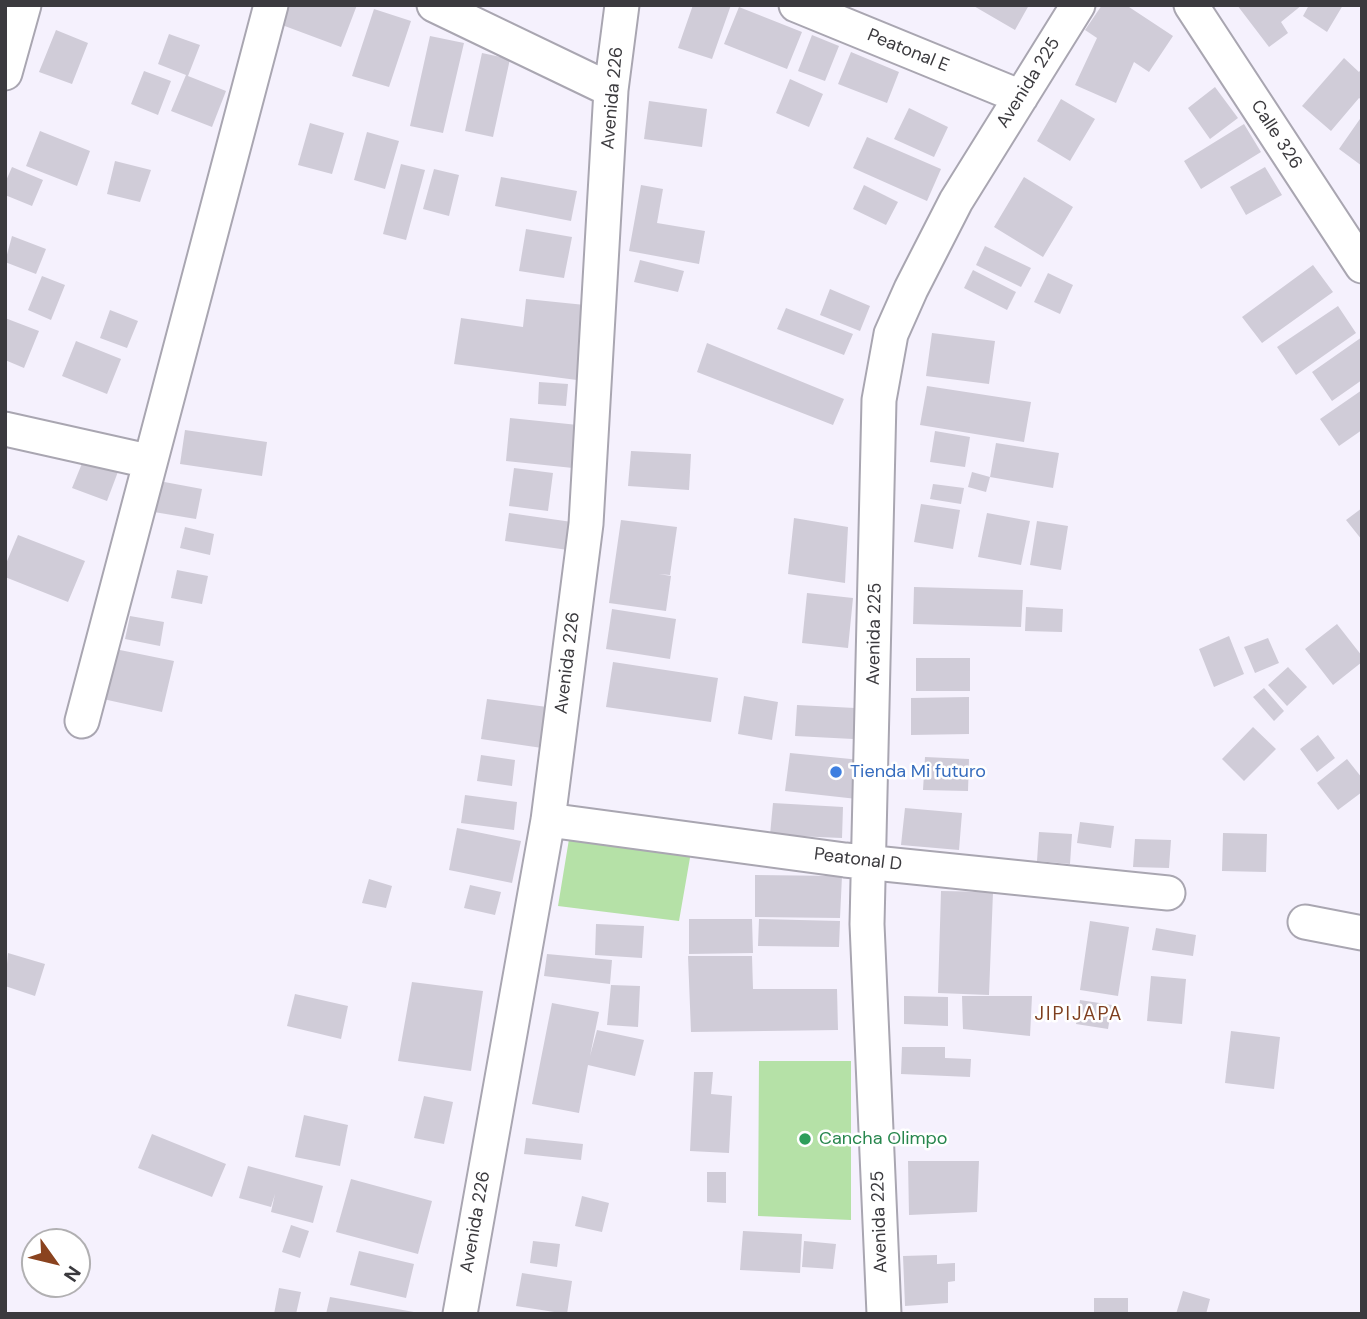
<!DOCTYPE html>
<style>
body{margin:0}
#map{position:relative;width:1367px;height:1319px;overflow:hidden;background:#f5f1fd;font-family:"DM Sans",sans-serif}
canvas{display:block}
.frame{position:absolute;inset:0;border:7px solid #3b3a3e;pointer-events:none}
.north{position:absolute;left:21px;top:1228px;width:70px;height:70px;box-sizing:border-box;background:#fff;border:2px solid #b1b0b2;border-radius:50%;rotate:124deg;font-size:19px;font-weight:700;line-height:28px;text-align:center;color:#3b3a3e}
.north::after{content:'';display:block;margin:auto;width:24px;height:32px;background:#8a431f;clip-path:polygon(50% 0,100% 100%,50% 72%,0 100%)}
</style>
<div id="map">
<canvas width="1367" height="1319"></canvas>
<div class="frame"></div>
<div class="north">N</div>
</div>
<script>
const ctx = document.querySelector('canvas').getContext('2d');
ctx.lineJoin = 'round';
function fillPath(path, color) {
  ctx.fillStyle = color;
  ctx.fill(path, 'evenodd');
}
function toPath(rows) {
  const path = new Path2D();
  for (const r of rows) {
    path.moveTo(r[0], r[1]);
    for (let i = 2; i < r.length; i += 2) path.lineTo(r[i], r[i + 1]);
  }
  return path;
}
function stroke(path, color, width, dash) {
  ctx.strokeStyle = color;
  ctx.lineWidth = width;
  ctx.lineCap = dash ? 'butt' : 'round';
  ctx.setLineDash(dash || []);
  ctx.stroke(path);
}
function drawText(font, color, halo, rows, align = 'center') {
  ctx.font = font + ' "DM Sans",sans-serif';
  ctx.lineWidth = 5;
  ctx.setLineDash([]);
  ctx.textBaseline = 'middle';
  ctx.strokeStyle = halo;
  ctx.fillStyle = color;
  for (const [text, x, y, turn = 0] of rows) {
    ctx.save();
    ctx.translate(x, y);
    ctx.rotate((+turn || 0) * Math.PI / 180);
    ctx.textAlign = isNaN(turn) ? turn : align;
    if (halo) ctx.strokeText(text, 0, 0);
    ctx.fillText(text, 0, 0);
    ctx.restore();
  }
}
fillPath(toPath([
 [570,833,691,852,679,921,558,906],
 [759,1061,851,1061,851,1220,758,1216]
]), '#b5e1a7');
fillPath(toPath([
 [281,5,357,5,341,47,274,22],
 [693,5,731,5,712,59,678,48],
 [972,5,1029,5,1015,30],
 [1102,5,1126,5,1173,36,1149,72,1134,62,1116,103,1075,85,1097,38,1085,30],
 [1237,5,1302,5,1281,22,1288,33,1269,47],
 [1309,5,1343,5,1327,32,1303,16],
 [739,7,802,32,787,69,724,44],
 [374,9,411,21,389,87,352,76],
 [56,30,88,43,72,84,39,72],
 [169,34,200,45,188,76,226,91,212,127,171,111,186,75,158,64],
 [812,35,839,46,825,81,798,71],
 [430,36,464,43,443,133,410,126],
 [851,52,899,72,887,103,838,84],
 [482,53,510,59,493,137,465,131],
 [1344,58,1359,72,1362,68,1362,100,1359,98,1331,131,1302,106],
 [144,71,171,81,158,115,131,104],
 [790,79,823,94,809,127,776,113],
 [1215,87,1238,118,1210,139,1188,108],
 [1061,99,1095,119,1070,161,1037,141],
 [649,101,707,109,702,147,644,139],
 [909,108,948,127,934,157,894,139],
 [1362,116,1362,166,1339,149],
 [310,123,344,133,332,174,298,165],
 [1244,124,1261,152,1201,189,1184,161],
 [40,131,90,151,77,186,26,166],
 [367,132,399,141,385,189,354,180],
 [867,137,941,169,927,201,853,168],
 [115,161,151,170,140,202,107,194],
 [401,164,425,170,406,240,383,234],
 [12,167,43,180,32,206,5,195,5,183],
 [1265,167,1282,195,1246,215,1230,187],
 [434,169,459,175,449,216,423,209],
 [501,177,577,191,571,221,495,206],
 [1024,177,1073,207,1043,257,994,227],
 [641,185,663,189,657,223,705,231,699,264,629,251],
 [864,185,898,202,886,225,853,209],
 [526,229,572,237,564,278,519,271],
 [12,236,46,249,36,274,5,262],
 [985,246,1031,268,1021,287,976,265],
 [640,260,684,271,678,292,634,282],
 [1313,265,1333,292,1262,343,1242,317],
 [973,270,1016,292,1007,310,964,288],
 [1048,273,1073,285,1060,314,1034,302],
 [42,276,65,285,51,320,28,310],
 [830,289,870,306,860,331,820,315],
 [526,299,585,305,577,380,454,364,461,318,523,327],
 [1338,306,1356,333,1296,375,1277,347],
 [786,308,853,334,844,355,777,329],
 [110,310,138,321,127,348,100,338],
 [5,318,39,331,24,368,5,360],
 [932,333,995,341,989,384,926,376],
 [1362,337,1362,380,1332,401,1312,372],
 [76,341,121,359,107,394,62,376],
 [707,343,844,399,833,425,697,372],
 [539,382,568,384,566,406,538,404],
 [927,386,1031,402,1024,442,920,425],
 [1362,390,1362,430,1339,446,1320,419],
 [510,418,578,425,573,468,506,461],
 [185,430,267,442,262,476,180,464],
 [935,431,970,437,965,467,930,462],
 [996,443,1059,453,1053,488,990,477,986,492,968,487,972,472,990,477],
 [631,451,691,454,689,490,628,486],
 [85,456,119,469,107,501,72,488],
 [514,468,553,473,548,511,509,506],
 [159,481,202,489,196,519,154,512],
 [933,484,964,488,961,504,930,499],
 [921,504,960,510,953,549,914,542],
 [1362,508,1362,540,1346,520],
 [509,513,572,522,568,550,505,541],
 [987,513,1030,521,1021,565,978,557],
 [794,518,848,527,845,583,788,574],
 [621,520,677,527,670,575,659,574,671,576,666,611,609,603],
 [1037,521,1068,526,1061,570,1030,565],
 [185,527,214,534,210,555,180,548],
 [18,535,85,561,68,602,5,577,5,566],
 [177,570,208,576,202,604,171,598],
 [914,587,1023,590,1021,627,913,624],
 [807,593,853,598,848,648,802,643],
 [1026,607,1063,609,1062,632,1025,631],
 [612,609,676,619,670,659,606,649],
 [130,616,164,622,160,646,125,639],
 [1337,624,1362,656,1362,662,1333,685,1305,649],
 [1229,636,1244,674,1214,687,1199,649],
 [1268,638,1279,663,1255,673,1244,647],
 [115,649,174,661,162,712,103,699],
 [916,658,970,658,970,691,916,691],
 [613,662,718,678,711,722,606,707],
 [1288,667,1307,687,1287,706,1268,685],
 [1264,688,1284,711,1274,721,1253,697],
 [744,696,778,702,772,740,738,734],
 [969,697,969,734,911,735,911,698],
 [487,699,547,707,542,748,481,739],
 [797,705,855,708,853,739,795,736],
 [1253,727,1276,749,1244,781,1222,759],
 [1318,735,1335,758,1317,772,1300,749],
 [790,753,871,761,866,800,785,791],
 [481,755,515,760,512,786,477,781],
 [925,757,969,759,968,791,923,790],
 [1347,759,1362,778,1362,792,1338,810,1317,783],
 [465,795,517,802,514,830,461,823],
 [773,803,843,807,842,838,770,835],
 [905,808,962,813,959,850,901,845],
 [1080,822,1114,826,1111,848,1077,843],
 [457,828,521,841,512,883,449,870],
 [1039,832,1072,834,1070,864,1037,861],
 [1223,833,1267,834,1266,872,1222,871],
 [1135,839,1171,840,1169,868,1133,867],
 [755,875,842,876,840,918,755,917],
 [369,879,392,886,386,908,362,903],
 [470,885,501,892,495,915,464,908],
 [941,891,993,892,989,995,938,993],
 [689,919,752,919,753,953,689,954],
 [759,919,840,921,839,947,758,946],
 [1090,921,1129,927,1118,996,1080,990],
 [596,924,644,926,642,958,595,955],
 [1156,928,1196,935,1193,956,1152,950],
 [8,953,45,964,35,996,5,986],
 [547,954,612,960,610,984,544,976],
 [688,956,752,956,753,989,837,989,838,1030,691,1032],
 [1151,976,1186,979,1182,1024,1147,1021],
 [412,982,483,991,471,1071,398,1061],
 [611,985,640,986,638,1027,607,1025],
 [295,994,348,1006,341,1039,287,1026],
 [904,996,948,997,948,1026,904,1024],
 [962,996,1032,996,1030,1036,963,1029],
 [1080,1000,1112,1005,1108,1029,1076,1024],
 [552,1003,599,1012,590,1056,597,1030,644,1040,635,1076,588,1065,579,1113,532,1104],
 [1231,1031,1280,1037,1274,1089,1225,1083],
 [902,1047,945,1047,945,1058,971,1059,970,1077,901,1074],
 [694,1072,713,1072,711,1094,732,1096,729,1153,690,1151],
 [424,1096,453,1102,444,1144,414,1138],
 [304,1115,348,1125,340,1166,295,1157],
 [152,1134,226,1164,212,1197,138,1168],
 [526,1138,583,1144,581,1160,524,1154],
 [908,1161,979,1161,977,1212,909,1215],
 [248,1166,323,1186,313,1223,271,1212,275,1194,271,1207,239,1198],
 [707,1172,726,1172,726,1203,707,1202],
 [351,1179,432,1201,418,1254,336,1232],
 [582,1196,609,1203,602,1232,575,1226],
 [291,1225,309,1231,300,1258,282,1252],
 [743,1231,802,1234,800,1273,740,1270],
 [533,1241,560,1244,557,1267,530,1263],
 [804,1241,836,1244,833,1269,802,1267],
 [359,1251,414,1264,406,1298,350,1285],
 [937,1255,937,1264,955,1263,955,1281,948,1282,948,1303,905,1306,903,1256],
 [522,1273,572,1281,567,1314,516,1306],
 [279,1288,301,1292,296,1314,274,1314],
 [1183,1291,1210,1299,1206,1314,1176,1314],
 [330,1297,414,1312,414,1314,326,1314],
 [1094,1298,1128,1298,1128,1314,1094,1314]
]), '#d0ccd8');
const minor = toPath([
 [434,5,611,90],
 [796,5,1021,97],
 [1191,5,1362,266],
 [5,73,24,5],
 [5,429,148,461],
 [82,721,271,5],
 [548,820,845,860,1168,893],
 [1305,922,1362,933],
 [460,1314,548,820,586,524,611,90,622,5],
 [884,1314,867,924,879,400,891,334,911,289,956,201,1078,5]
]);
stroke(minor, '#a9a6b1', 37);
stroke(minor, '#fff', 33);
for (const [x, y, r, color] of [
 [836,772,7,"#3f7fe0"],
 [805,1139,7,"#2e9e5b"]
]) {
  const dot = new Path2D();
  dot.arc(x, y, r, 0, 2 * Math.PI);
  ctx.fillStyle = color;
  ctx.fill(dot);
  stroke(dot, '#fff', 2.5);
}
drawText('18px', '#3b3a3e', '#fff', [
 ["Peatonal E",908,51,22],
 ["Avenida 225",1029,83,-58],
 ["Avenida 226",613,98,-85],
 ["Calle 326",1276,135,57],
 ["Avenida 225",875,634,-89],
 ["Avenida 226",568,663,-83],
 ["Peatonal D",858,860,7],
 ["Avenida 226",476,1222,-80],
 ["Avenida 225",880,1222,-92]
]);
drawText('18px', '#366cbe', '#fff', [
 ["Tienda Mi futuro",850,772]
], 'left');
drawText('18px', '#27864d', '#fff', [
 ["Cancha Olimpo",819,1139]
], 'left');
ctx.letterSpacing = '2px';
drawText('19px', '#7f3f1f', '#fff', [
 ["JIPIJAPA",1079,1015]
]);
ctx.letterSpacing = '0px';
</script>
